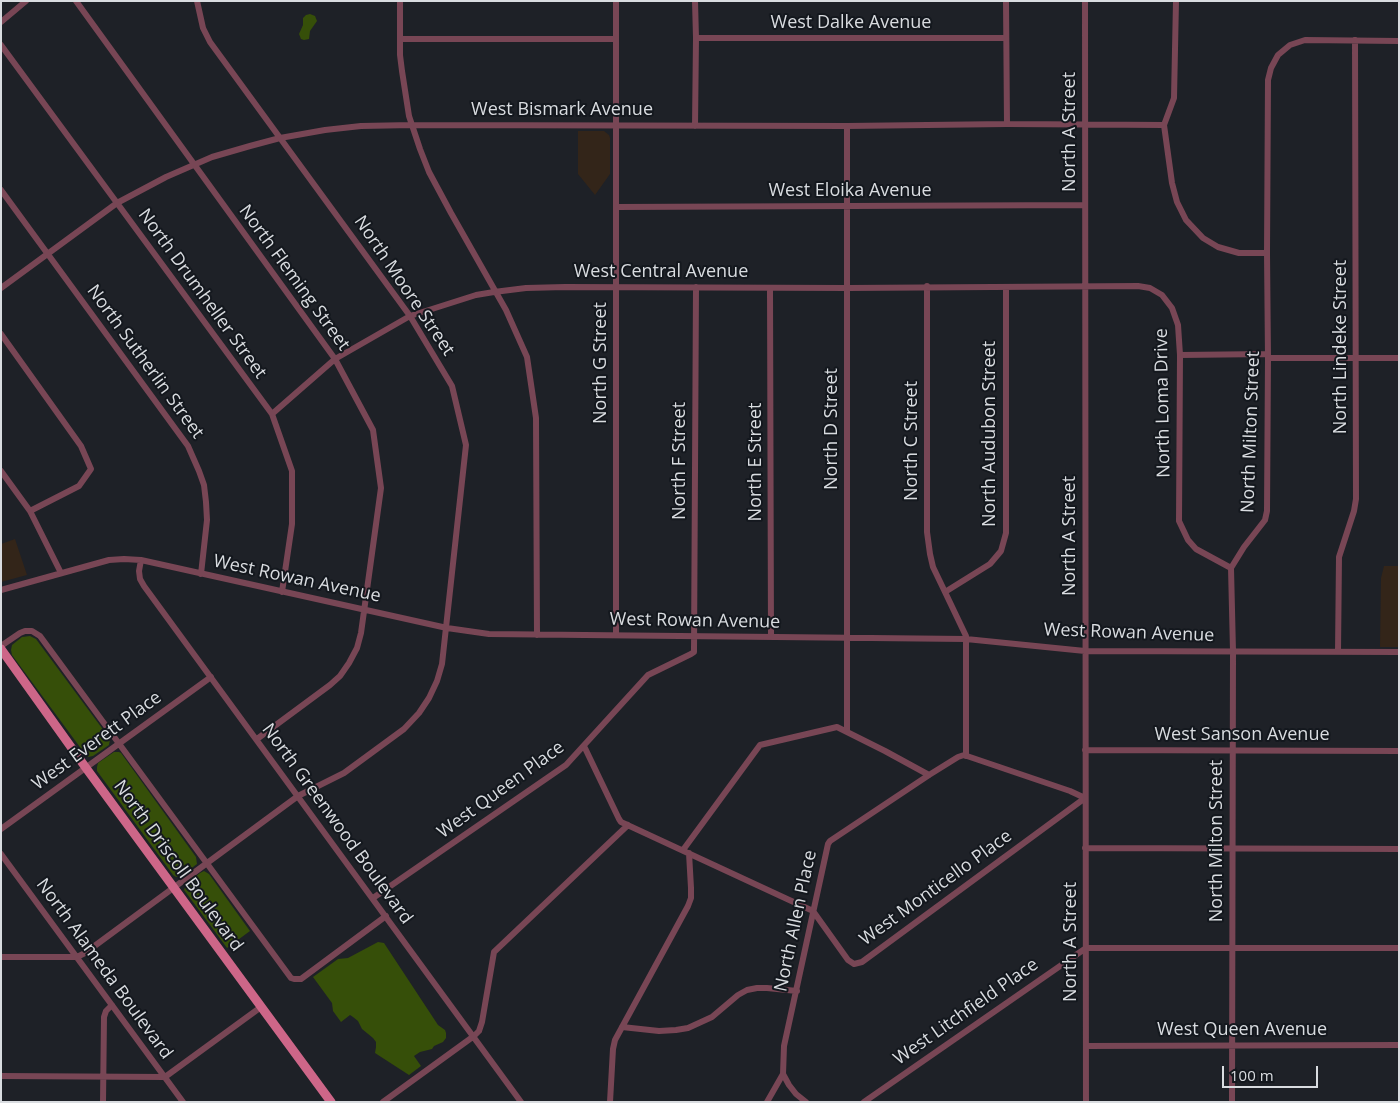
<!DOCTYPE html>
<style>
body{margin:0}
#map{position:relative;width:1400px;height:1103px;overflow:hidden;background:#1e2127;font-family:"Open Sans",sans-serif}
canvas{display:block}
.frame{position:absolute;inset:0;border:2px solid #d9dce0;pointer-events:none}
.scale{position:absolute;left:1222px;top:1066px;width:96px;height:22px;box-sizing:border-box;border:2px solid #d9dce0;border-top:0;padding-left:6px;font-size:15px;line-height:18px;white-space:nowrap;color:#d9dce0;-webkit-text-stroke:4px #14181e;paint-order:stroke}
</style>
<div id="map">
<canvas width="1400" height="1103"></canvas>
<div class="frame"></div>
<div class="scale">100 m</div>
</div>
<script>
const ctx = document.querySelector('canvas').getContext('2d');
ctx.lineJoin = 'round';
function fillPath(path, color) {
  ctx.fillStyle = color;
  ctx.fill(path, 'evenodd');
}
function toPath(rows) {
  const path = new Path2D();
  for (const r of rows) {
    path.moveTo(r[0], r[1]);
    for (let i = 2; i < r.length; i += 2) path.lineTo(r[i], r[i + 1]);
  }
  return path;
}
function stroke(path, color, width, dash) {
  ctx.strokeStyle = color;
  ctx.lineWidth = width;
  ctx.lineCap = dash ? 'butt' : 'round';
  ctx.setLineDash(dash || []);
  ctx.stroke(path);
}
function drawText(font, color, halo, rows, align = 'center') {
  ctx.font = font + ' "Open Sans",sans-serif';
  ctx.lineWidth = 4;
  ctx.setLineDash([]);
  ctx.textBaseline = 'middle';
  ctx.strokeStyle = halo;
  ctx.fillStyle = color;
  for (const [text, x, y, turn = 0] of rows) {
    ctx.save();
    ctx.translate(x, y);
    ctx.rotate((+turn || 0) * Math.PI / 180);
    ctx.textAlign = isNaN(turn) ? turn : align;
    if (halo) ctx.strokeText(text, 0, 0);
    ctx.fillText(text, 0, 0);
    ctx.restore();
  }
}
fillPath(toPath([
 [578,131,604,131,609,135,610,138,610,174,595,195,578,174],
 [15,539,27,575,1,582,1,544],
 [1384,566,1399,566,1399,647,1380,647,1381,578]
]), '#332519');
fillPath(toPath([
 [310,14,315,16,317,21,310,31,309,39,304,40,301,39,299,34,303,25,303,18,306,15],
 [30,636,36,639,110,739,109,745,93,756,88,757,85,754,12,655,11,650,12,645,22,637],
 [114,752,119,752,121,753,196,857,197,864,181,876,176,877,173,875,97,771,97,767,98,763],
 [204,871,209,874,250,931,227,948,184,890,186,884,200,873],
 [378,942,384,943,438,1025,445,1030,446,1033,446,1038,443,1042,434,1046,432,1049,420,1052,414,1056,421,1066,409,1075,375,1053,376,1047,376,1042,373,1038,362,1029,358,1021,353,1017,350,1015,341,1022,333,1011,332,1003,313,977,338,959,348,958]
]), '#364f09');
stroke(toPath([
 [76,1,335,359,373,430,381,488,361,633,357,648,349,663,340,676,330,685,257,739],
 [400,1,400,55,402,71,409,116,420,149,429,172,451,213,506,310,527,357,536,418,537,635],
 [616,1,616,635],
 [1006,1,1007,124],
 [1085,1,1086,1102],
 [1176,1,1174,98,1164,125,1172,183,1177,202,1186,220,1203,238,1218,247,1239,253,1267,253],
 [1,22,26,1],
 [696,38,1006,38],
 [400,39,616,39],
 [1,45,272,414,292,471,292,524,282,592],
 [695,126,696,38,695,1],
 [1,190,188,446,199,471,204,485,206,502,207,520,201,574],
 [616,207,1085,205],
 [927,286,927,532,930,554,933,567,945,592],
 [1,288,117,203,166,177,212,157,250,146,280,138,325,130,361,126,412,125,847,126,1007,124,1164,125],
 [770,288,771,637],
 [1,334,81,446,91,469,79,486,30,511],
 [1180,355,1268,354],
 [1268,358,1399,358],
 [272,414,335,359,410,316,476,295,494,292,526,288,565,287,848,288,1138,286,1150,288,1162,295,1172,308,1178,325,1180,355,1179,521,1188,540,1196,549,1231,568],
 [1,471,30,511,61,573],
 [141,560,139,571,140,579,144,586,521,1102],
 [1,590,109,560,124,559,141,560,447,628,489,634,966,639,1085,651,1399,652],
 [1,646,20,633,25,631,32,631,40,636,291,978,294,979,301,979,386,916],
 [1338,652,1339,557,1354,511,1356,499,1355,40],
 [847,732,847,126],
 [584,746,619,819,621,822,813,911,848,960,854,964,862,962,1085,798],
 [1085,750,1399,751],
 [966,756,966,636,945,592,990,564,1001,551,1006,533,1006,287],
 [1,829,211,677],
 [1085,848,1399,849],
 [683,850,760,745,837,727,885,751,929,775],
 [1,854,183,1102],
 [373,898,566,765,648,675,691,654,694,652,696,287],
 [1,957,77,957,85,953,298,796,344,773,404,729,419,713,429,698,437,681,442,664,466,445,452,386,410,316,210,42,203,28,197,1],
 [622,1027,659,1031,676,1030,688,1028,712,1017,738,995,747,990,757,988,767,988,797,991],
 [1086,1046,1399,1045],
 [783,1074,789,1085,796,1094,806,1102],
 [1,1076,165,1077,261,1007],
 [103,1102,104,1017,106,1011,112,1005],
 [383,1102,474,1036,479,1031,482,1022,494,952,628,825],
 [610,1102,613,1049,615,1040,688,906,691,898,691,888,689,853],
 [767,1102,783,1074,784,1046,828,844,830,841,929,775,958,757,964,755,1070,791,1085,798],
 [864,1102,1086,948,1399,948],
 [1232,1102,1233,651,1231,568,1244,547,1265,520,1267,511,1268,358,1267,253,1268,80,1271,68,1278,55,1290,45,1305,40,1399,41]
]), '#784655', 6);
stroke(toPath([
 [1,649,86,768,331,1102]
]), '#cd6688', 9);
drawText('18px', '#d9dce0', '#14181e', [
 ["West Dalke Avenue",851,23],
 ["West Bismark Avenue",562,110],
 ["North A Street",1070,132,-90],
 ["West Eloika Avenue",850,191],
 ["West Central Avenue",661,272],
 ["North Fleming Street",294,278,54],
 ["North Moore Street",404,286,56],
 ["North Drumheller Street",202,294,54],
 ["North Lindeke Street",1341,347,-90],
 ["North Sutherlin Street",145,362,54],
 ["North G Street",601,363,-90],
 ["North Loma Drive",1163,403,-91],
 ["North D Street",832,429,-90],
 ["North Milton Street",1251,432,-88],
 ["North Audubon Street",990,434,-90],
 ["North C Street",912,441,-90],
 ["North F Street",680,461,-90],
 ["North E Street",756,462,-90],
 ["North A Street",1070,536,-90],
 ["West Rowan Avenue",297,579,12],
 ["West Rowan Avenue",695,621,1],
 ["West Rowan Avenue",1129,633,2],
 ["West Sanson Avenue",1242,735],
 ["West Everett Place",97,741,-36],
 ["West Queen Place",501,790,-36],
 ["North Greenwood Boulevard",337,824,54],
 ["North Milton Street",1217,841,-90],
 ["North Driscoll Boulevard",178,866,54],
 ["West Monticello Place",936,888,-36],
 ["North Allen Place",796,921,-78],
 ["North A Street",1071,942,-90],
 ["North Alameda Boulevard",104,969,54],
 ["West Litchfield Place",966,1012,-35],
 ["West Queen Avenue",1242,1030]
]);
</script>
